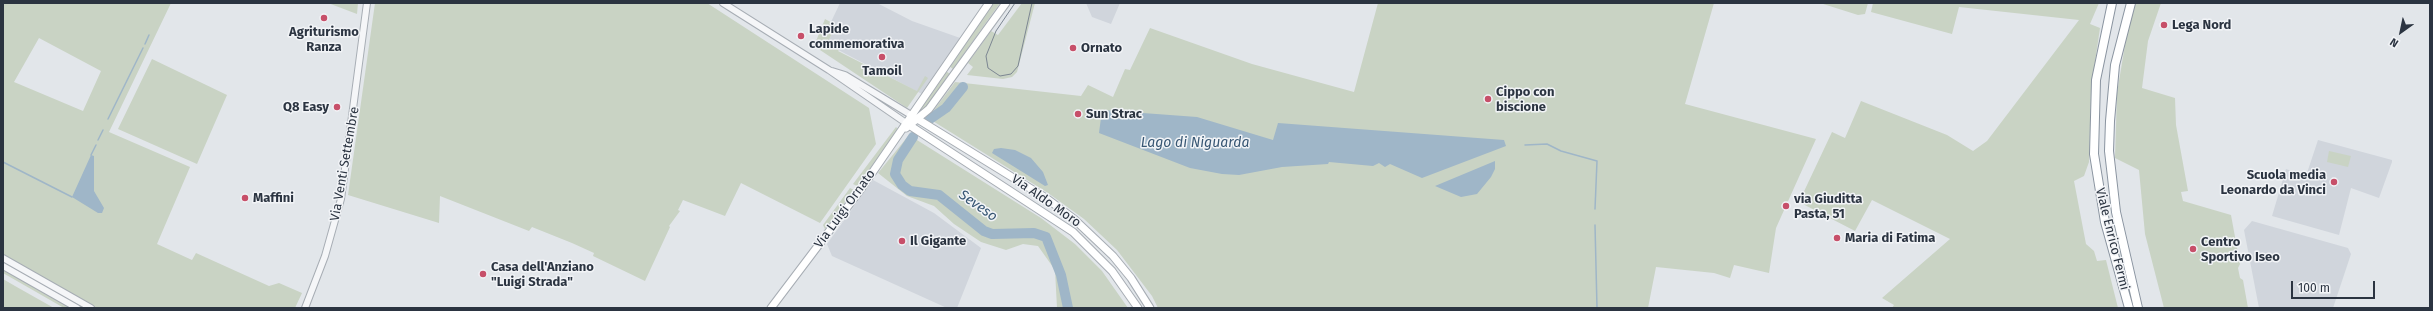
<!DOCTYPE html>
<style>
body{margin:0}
#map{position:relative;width:2433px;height:311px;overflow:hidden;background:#e2e6ea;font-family:"Fira Sans",sans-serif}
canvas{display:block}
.frame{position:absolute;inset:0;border:4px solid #2b3441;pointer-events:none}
.north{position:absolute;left:2381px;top:12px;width:40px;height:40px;-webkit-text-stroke:3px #f2f4f7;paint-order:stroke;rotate:213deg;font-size:11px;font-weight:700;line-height:16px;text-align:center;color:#2b3441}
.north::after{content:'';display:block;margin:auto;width:14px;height:18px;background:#2b3441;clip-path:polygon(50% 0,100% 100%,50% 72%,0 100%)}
.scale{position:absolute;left:2291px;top:281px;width:84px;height:18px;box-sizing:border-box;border:2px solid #2b3441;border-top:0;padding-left:5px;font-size:12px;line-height:14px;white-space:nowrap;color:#2b3441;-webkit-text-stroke:3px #f2f4f7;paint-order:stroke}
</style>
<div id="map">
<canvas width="2433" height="311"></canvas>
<div class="frame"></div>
<div class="north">N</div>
<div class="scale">100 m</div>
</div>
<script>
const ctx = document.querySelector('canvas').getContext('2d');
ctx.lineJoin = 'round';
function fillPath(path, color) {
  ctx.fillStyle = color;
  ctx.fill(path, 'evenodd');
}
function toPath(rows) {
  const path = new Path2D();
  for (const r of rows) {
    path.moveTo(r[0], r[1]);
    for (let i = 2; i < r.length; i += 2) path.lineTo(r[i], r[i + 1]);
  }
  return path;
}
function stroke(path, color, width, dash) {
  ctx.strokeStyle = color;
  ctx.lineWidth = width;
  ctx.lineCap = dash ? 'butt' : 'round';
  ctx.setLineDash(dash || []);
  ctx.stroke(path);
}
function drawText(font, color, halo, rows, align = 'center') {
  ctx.font = font + ' "Fira Sans",sans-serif';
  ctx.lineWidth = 3;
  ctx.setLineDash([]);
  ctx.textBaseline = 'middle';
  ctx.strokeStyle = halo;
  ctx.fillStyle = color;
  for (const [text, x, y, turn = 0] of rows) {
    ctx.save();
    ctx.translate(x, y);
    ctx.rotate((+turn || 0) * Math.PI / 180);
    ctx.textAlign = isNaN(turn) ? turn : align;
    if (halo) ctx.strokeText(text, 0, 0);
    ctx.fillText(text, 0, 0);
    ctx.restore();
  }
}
fillPath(toPath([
 [840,3,877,3,912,21,963,39,922,94,827,44,836,25,831,22],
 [1086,3,1120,3,1111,24,1092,17],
 [2318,140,2392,160,2392,162,2379,198,2351,188,2339,235,2272,216,2286,169,2306,176],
 [873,180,934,213,981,248,957,308,947,308,832,256,827,244],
 [2252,221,2348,248,2351,254,2333,308,2259,308,2244,230]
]), '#d0d5dc');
fillPath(toPath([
 [3,3,171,3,109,132,190,167,157,244,192,260,196,253,269,286,279,283,302,293,295,308,95,308,3,256],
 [39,38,101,71,83,111,14,82],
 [328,3,358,3,357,14],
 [375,3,707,3,869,108,876,144,820,223,741,183,725,216,683,200,678,210,680,211,669,226,670,227,645,281,593,256,594,253,572,243,532,227,529,231,440,196,439,223,348,195],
 [992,3,1000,3,953,69,949,66],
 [1022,3,1035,3,1017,72,1012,77,1003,79,967,75,973,67,968,63,991,31,998,35],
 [1378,3,1714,3,1685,104,1816,139,1776,228,1769,273,1734,265,1730,278,1714,273,1656,267,1648,308,1158,308,1152,296,1117,250,1084,219,1048,193,928,118,955,82,1081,96,1088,85,1113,97,1125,69,1130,70,1150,28,1252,64,1354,92],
 [1820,3,1868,3,1865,14,1858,15],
 [1873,3,2099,3,2090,24,2100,28,2091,89,2089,162,2084,176,2074,181,2086,244,2094,251,2097,261,2106,260,2118,308,1892,308,1894,305,1882,298,1950,239,1872,200,1855,231,1799,202,1832,132,1845,138,1861,101,1947,135,1973,151,1987,141,2079,20,1959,7,1952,34,1871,12],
 [2136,3,2161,3,2148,41,2142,88,2175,98,2176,125,2188,191,2181,192,2183,201,2231,215,2240,264,2238,268,2240,278,2243,280,2248,308,2164,308,2145,234,2139,170,2115,158,2117,93,2127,33],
 [825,19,836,25,827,44,839,50,838,51,917,91,925,76,928,78,907,108,814,46],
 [152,59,227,95,197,164,118,129],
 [946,71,950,74,923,113,918,109],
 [896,127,899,130,857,186,853,184],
 [909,135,1041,218,1075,244,1102,271,1128,308,1057,308,1055,270,1038,246,1023,244,1006,250,981,242,954,224,934,206,907,196,878,173],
 [2329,151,2351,156,2348,167,2327,162],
 [850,188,854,190,825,229,823,225],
 [3,267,75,308,64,308,3,273],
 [3,279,15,286,54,308,3,308]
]), '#c9d3c4');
fillPath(toPath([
 [1102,110,1197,117,1273,140,1278,123,1504,140,1506,146,1422,178,1390,164,1385,167,1379,163,1373,166,1329,162,1328,164,1282,167,1239,175,1222,174,1190,168,1099,133],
 [1001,148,1015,150,1031,158,1043,172,1048,185,1045,186,992,153,994,149],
 [91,155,94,156,94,191,104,208,102,213,98,213,72,197],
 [1495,161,1495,169,1491,177,1477,194,1461,197,1435,186]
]), '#9fb6c8');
stroke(toPath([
 [145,44,149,35],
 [108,119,143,48],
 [98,140,103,130],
 [1525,145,1547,144,1561,151,1597,161,1595,209],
 [91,155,96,145],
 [3,162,72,197],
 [1595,225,1597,308]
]), '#9fb6c8', 1.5);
stroke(toPath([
 [930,119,946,108,963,87],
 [913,137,898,160,895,174,902,185,910,191,939,195,984,231,992,234,1034,233,1046,237,1061,275,1068,308]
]), '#9fb6c8', 10);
const tertiary = toPath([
 [723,3,829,70,906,123],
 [832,71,845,75,911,115],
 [3,258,91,308],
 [3,266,77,308],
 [305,308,325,256,341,199,367,3]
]);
const secondary = toPath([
 [911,115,1046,198,1074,219,1113,256,1131,278,1150,308],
 [906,123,1073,232,1112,271,1138,308],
 [906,128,929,109,1006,3],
 [771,308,861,189,989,3]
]);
const trunk = toPath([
 [2112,3,2096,80,2094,154,2105,222,2129,308],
 [2131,3,2115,65,2110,121,2109,151,2116,212,2138,308]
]);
stroke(tertiary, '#a7adb4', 8);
stroke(secondary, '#a7adb4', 9);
stroke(trunk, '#8a94a0', 10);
stroke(tertiary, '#f5f6f8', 6);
stroke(secondary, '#fff', 7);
stroke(trunk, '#fff', 8);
stroke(toPath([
 [1015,3,996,31,986,56,988,68,1000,76,1011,74,1018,66,1032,3]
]), '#7c8692', 1);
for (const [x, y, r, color] of [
 [324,18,4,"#c74f69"],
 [2164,25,4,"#c74f69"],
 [801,36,4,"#c74f69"],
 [1073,48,4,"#c74f69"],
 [882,57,4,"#c74f69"],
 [1488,99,4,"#c74f69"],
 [337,107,4,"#c74f69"],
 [1078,114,4,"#c74f69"],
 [2334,182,4,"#c74f69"],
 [245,198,4,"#c74f69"],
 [1786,206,4,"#c74f69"],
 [1837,238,4,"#c74f69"],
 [902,241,4,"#c74f69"],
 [2193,249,4,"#c74f69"],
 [483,274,4,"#c74f69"]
]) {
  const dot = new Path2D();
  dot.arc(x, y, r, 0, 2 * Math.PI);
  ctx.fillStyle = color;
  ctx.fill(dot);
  stroke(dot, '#f2f4f7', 1.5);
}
drawText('bold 13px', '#2b3441', '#f2f4f7', [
 ["Lega Nord",2172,25],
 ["Lapide",809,29],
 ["commemorativa",809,44],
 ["Agriturismo",324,32,"center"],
 ["Ranza",324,47,"center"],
 ["Ornato",1081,48],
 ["Tamoil",882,71,"center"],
 ["Cippo con",1496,92],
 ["biscione",1496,107],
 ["Q8 Easy",329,107,"right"],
 ["Sun Strac",1086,114],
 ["Scuola media",2326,175,"right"],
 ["Leonardo da Vinci",2326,190,"right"],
 ["Maffini",253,198],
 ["via Giuditta",1794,199],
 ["Pasta, 51",1794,214],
 ["Maria di Fatima",1845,238],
 ["Il Gigante",910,241],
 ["Centro",2201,242],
 ["Sportivo Iseo",2201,257],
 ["Casa dell'Anziano",491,267],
 ["\"Luigi Strada\"",491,282]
], 'left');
drawText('13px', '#2b3441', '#f2f4f7', [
 ["Via Venti Settembre",345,164,-80],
 ["Via Aldo Moro",1046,201,35],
 ["Via Luigi Ornato",845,209,-54],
 ["Viale Enrico Fermi",2112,239,76]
]);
drawText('italic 14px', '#375673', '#f2f4f7', [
 ["Lago di Niguarda",1195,143],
 ["Seveso",978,206,35]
]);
</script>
